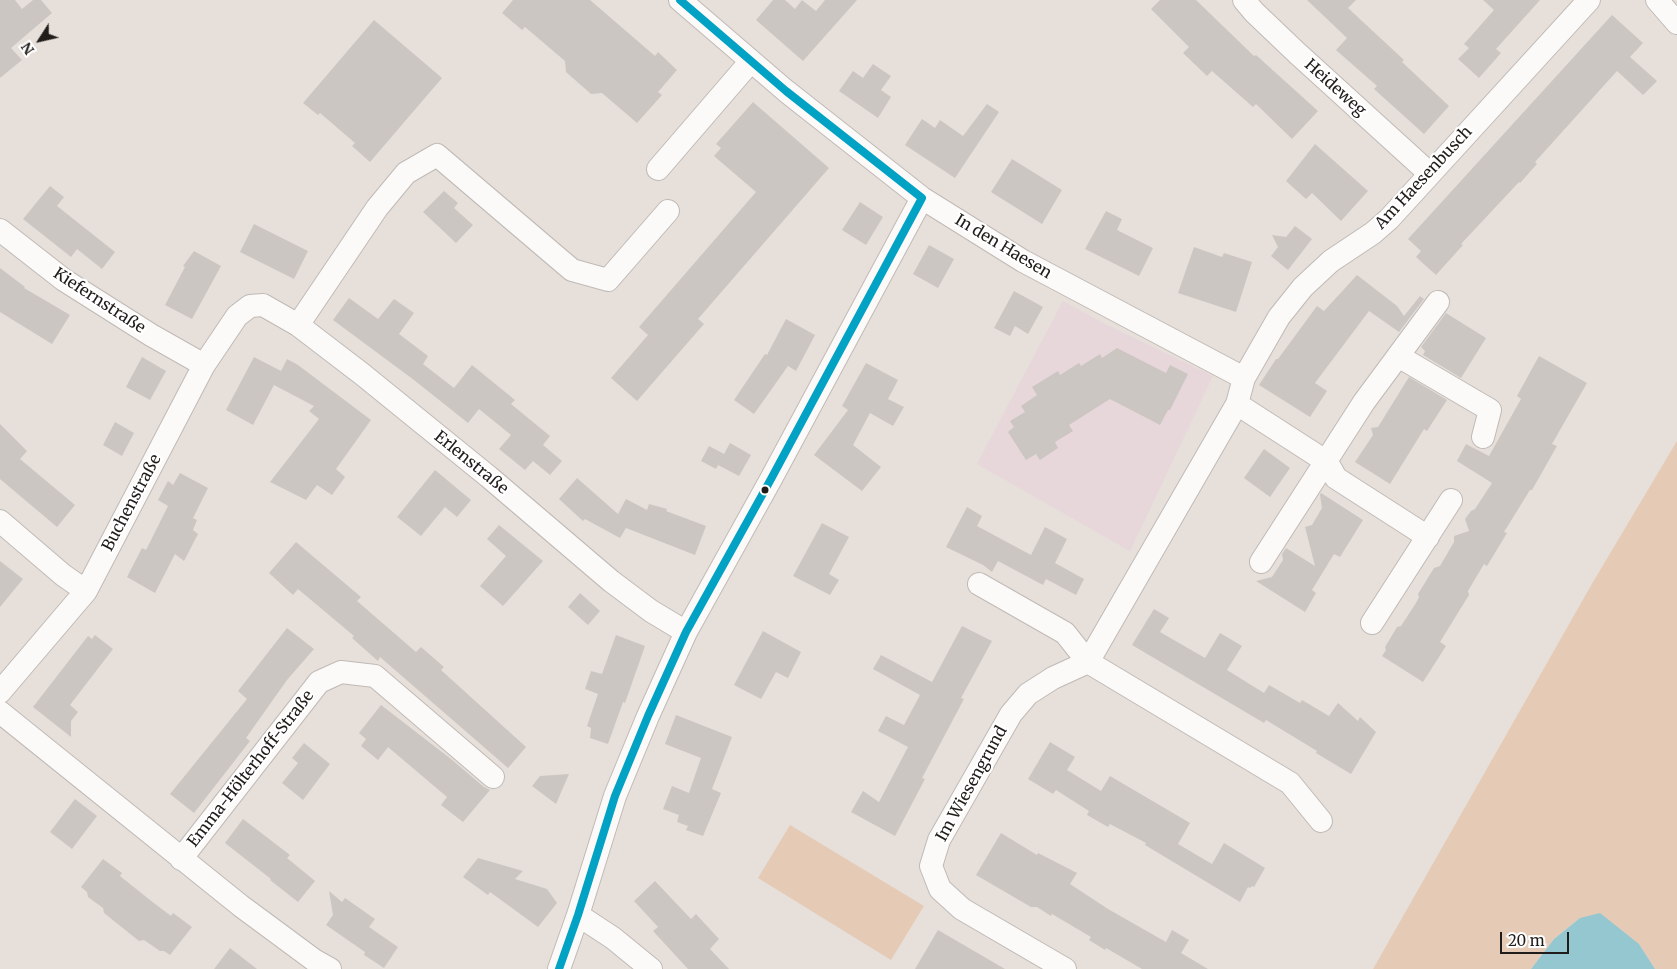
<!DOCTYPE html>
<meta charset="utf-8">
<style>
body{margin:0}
#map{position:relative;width:1677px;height:969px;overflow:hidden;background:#e6dfda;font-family:Merriweather,serif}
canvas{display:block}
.north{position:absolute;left:15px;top:15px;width:50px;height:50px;-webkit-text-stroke:4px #fff;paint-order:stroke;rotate:235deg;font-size:14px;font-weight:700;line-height:20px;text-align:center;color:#201c19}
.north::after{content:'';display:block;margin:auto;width:18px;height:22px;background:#201c19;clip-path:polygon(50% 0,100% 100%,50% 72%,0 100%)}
.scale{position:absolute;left:1500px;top:932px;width:69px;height:22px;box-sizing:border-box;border:2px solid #201c19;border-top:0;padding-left:6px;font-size:15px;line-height:18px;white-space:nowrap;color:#201c19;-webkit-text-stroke:4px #fff;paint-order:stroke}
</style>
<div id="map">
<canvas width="1677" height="969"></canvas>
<div class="north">N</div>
<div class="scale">20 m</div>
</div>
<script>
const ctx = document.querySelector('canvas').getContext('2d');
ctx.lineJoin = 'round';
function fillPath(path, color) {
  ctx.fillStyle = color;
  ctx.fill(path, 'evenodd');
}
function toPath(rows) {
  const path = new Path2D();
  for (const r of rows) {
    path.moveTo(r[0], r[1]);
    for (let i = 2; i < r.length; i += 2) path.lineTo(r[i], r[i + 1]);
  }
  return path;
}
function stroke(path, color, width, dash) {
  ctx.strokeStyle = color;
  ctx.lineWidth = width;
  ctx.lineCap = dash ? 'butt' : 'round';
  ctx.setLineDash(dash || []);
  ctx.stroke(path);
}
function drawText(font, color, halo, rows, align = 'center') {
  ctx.font = font + ' Merriweather,serif';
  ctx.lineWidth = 4.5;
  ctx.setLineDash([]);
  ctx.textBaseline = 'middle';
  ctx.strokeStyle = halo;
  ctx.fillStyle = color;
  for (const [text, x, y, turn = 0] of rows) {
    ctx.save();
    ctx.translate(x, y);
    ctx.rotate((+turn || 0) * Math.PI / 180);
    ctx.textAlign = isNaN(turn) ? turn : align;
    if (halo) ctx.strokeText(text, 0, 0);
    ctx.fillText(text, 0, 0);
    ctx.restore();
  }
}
fillPath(toPath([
 [1063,301,1103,323,1213,376,1130,551,977,464]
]), '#e7d7db');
fillPath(toPath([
 [1677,441,1677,969,1655,969,1639,944,1580,918,1554,939,1531,969,1373,969,1593,582],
 [790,825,924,906,891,960,758,878]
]), '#e5cbb6');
fillPath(toPath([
 [1600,913,1639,944,1655,969,1531,969,1554,939,1580,918]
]), '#95c7d0');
fillPath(toPath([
 [0,0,15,0,22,9,33,0,41,0,52,13,11,48,22,60,0,78],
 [513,0,590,0,655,56,658,52,677,70,658,92,662,95,637,123,602,93,591,94,566,72,565,61,525,27,522,30,502,13],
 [773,0,785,0,795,9,802,0,816,11,825,0,857,0,803,61,756,20],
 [1160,0,1196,0,1254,56,1256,55,1318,111,1292,139,1256,104,1253,107,1212,71,1207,76,1183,53,1189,47,1151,9],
 [1307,0,1356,0,1348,8,1404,60,1402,62,1449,106,1424,134,1374,89,1377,86,1336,50,1347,38],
 [1483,0,1540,0,1496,49,1501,53,1479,78,1458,59,1469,48,1464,44,1494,10],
 [1612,15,1643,43,1630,57,1657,81,1643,95,1617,71,1535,162,1537,164,1520,183,1519,182,1461,244,1463,245,1436,275,1416,257,1421,251,1408,239],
 [374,20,442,78,370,162,352,146,355,143,320,113,318,115,303,103],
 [873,64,891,76,881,90,891,97,878,118,839,91,853,71,863,78],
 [753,102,829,168,698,319,704,324,637,401,611,378,648,335,639,327,756,192,714,156,721,148,716,144],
 [987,104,999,112,955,178,905,145,922,119,935,128,940,120,963,136],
 [1315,144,1368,191,1341,221,1312,193,1306,199,1286,181],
 [1012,159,1062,190,1042,224,991,192],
 [50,186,64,197,57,206,115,252,102,269,77,249,71,257,23,219],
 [444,191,458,203,454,208,473,225,456,243,423,212],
 [860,202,883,217,866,245,842,230],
 [1106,211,1122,219,1117,230,1153,248,1139,276,1085,249],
 [254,224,308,251,294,279,240,252],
 [1295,226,1312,239,1288,270,1271,256,1278,247,1272,235,1286,237],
 [929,245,954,259,938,288,913,274],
 [1194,247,1222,257,1224,253,1252,262,1236,312,1178,293],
 [194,251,221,266,192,319,165,305,185,267,183,266],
 [0,268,25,287,24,288,70,315,52,344,0,312],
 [1357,275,1397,306,1404,316,1420,296,1424,299,1399,332,1369,311,1315,383,1327,391,1310,417,1259,385,1276,359,1278,359,1317,306,1324,311],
 [1014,291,1043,307,1028,334,1015,326,1010,336,994,328],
 [349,298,378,319,394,299,414,313,399,334,428,356,423,364,454,388,472,365,515,400,511,404,550,436,543,445,562,461,550,475,533,461,525,470,499,449,511,435,479,409,468,423,414,380,333,320],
 [1446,313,1486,338,1461,378,1423,355,1425,351,1421,347],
 [786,319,815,335,796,371,788,366,754,414,734,400,765,354,767,355],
 [1117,348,1166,373,1170,365,1188,374,1170,410,1168,410,1160,425,1110,399,1069,425,1073,431,1055,442,1058,448,1040,460,1036,454,1026,460,1008,432,1014,427,1010,421,1025,412,1021,406,1037,395,1032,387,1058,371,1060,375,1079,363,1081,366,1100,354,1102,358],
 [1539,356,1587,383,1552,444,1557,446,1532,490,1530,490,1504,532,1507,533,1487,566,1484,564,1468,591,1469,595,1440,642,1446,646,1423,682,1382,656,1386,650,1385,647,1397,627,1401,626,1416,603,1419,597,1418,594,1434,568,1440,566,1454,542,1454,536,1469,531,1465,519,1471,511,1475,509,1492,483,1457,461,1466,444,1489,456,1521,399,1517,396],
 [142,357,166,371,150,400,126,387],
 [254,357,281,371,287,359,298,365,371,420,336,469,345,477,332,495,317,485,306,500,270,482,319,419,309,411,314,406,274,385,253,425,226,410],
 [866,363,898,380,888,399,904,407,893,426,870,413,853,445,881,467,862,491,814,455,848,410,842,406],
 [1409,377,1447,400,1427,431,1424,429,1390,484,1355,462,1373,435,1371,428,1378,427],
 [115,422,134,433,122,456,103,445],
 [0,424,27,451,20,459,75,505,57,527,0,479],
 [730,443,751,455,739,476,718,465,723,456,716,469,701,461,709,446,724,454],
 [1264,449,1290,468,1270,497,1244,478],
 [435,470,471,500,457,517,445,507,421,536,397,517],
 [180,473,208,488,193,518,197,520,193,530,198,534,184,561,175,554,155,593,127,577,142,548,146,550,168,506,158,500,168,481,173,485],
 [577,478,618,514,626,499,647,510,649,504,667,509,666,511,706,526,695,555,626,528,620,538,585,519,583,521,559,499],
 [1321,493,1363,520,1340,557,1334,554,1312,590,1316,593,1305,612,1256,581,1272,577,1283,560,1282,554,1286,548,1315,566,1305,527,1312,525,1322,508,1320,495],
 [967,507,982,516,977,526,1031,555,1045,527,1067,539,1055,563,1084,579,1076,595,1046,579,1043,585,998,561,992,572,983,565,946,547],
 [822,523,849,537,829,574,839,580,830,595,793,576],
 [499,525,543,561,503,606,480,586,506,556,487,539],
 [296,542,361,597,357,601,416,652,421,647,444,667,441,670,526,747,508,768,380,657,378,661,352,638,354,636,298,589,293,595,269,573],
 [0,561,23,579,0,607],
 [580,593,600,611,588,625,568,607],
 [1154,609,1169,618,1160,632,1205,658,1220,633,1242,646,1227,670,1264,693,1269,685,1300,703,1302,700,1329,716,1338,703,1358,721,1360,717,1376,732,1351,774,1316,753,1317,751,1266,720,1264,723,1132,645],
 [962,626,992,641,961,698,964,699,922,778,925,779,895,836,851,812,863,791,879,802,908,747,878,731,886,716,904,725,920,695,873,669,881,655,932,682],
 [287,628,314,649,287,680,246,738,250,741,194,813,170,794,247,699,238,691],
 [763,631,801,652,788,678,776,672,761,699,734,685],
 [95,635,113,649,70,705,78,712,71,721,71,737,33,707,88,636,92,639],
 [616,635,645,646,625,703,623,702,608,744,590,738,591,728,587,726,598,694,585,689,591,671,602,674],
 [381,705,451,759,484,787,490,790,463,822,441,805,447,797,388,747,378,760,361,746,366,739,359,733],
 [676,715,732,737,712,789,721,793,703,836,686,830,688,826,677,822,679,815,663,809,672,786,689,793,701,758,665,744],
 [1050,742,1075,757,1067,770,1101,791,1110,776,1190,823,1178,844,1212,864,1224,843,1265,868,1254,887,1252,886,1250,888,1248,887,1240,902,1145,845,1146,843,1110,824,1108,827,1087,815,1089,811,1056,790,1053,794,1028,779],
 [304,743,330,764,303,800,282,783,298,763,292,758],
 [569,774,556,804,532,786,540,776],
 [75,799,97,816,72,849,50,832],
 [243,819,290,855,287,858,315,881,298,902,270,880,271,879,225,843],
 [1001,833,1037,855,1038,853,1077,873,1070,884,1108,909,1166,942,1172,930,1189,940,1181,953,1208,969,1142,969,1106,948,1105,950,1089,940,1091,937,1052,914,1051,916,1037,907,1031,907,976,875],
 [478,858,523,871,515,879,547,889,557,903,538,927,490,892,488,895,463,877],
 [103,859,122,873,120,876,150,900,171,916,173,913,192,927,170,955,164,951,160,951,144,940,139,941,104,913,103,908,88,897,87,892,81,887],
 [655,881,691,919,696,914,719,939,710,949,729,969,688,969,653,931,658,927,634,901],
 [329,891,342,902,345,898,375,919,369,927,398,947,384,968,364,955,365,952,326,925,333,915],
 [938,930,1005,969,915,969],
 [230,948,257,969,214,969]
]), '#ccc6c2');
const minor = toPath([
 [680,0,786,91,922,198,1023,261,1244,378],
 [1244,0,1254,12,1297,53,1429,173],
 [1657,0,1677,23],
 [658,169,751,61],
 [0,230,64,280,151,335,204,365],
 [298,325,377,208,406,173,437,155,572,270,608,280,668,211],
 [1398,356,1490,410,1483,437],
 [0,521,63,575,86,591],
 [1428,537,1336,478,1327,462,1237,404,1244,378,1279,317,1303,287,1331,261,1373,233,1389,219,1589,0],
 [1261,562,1364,402,1438,302],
 [979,584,1065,633,1088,662,1290,783,1321,821],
 [1372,623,1451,500],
 [0,692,86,591,204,365,237,316,250,306,263,305,298,325,362,374,489,477,611,581,651,611,686,632],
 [0,712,241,906,314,960,330,969],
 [181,859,319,682,341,672,375,676,493,777],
 [578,915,613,938,651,969],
 [559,969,578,915,615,796,648,716,686,632,771,479,922,198],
 [1065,969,962,909,940,889,931,866,939,840,1011,714,1028,694,1053,678,1088,662,1237,404]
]);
stroke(minor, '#c0bab6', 24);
stroke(minor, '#fbfaf9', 22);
stroke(toPath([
 [559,969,578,915,615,796,648,716,686,632,771,479,922,198,786,91,680,0]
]), '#02a2c5', 8);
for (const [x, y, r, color] of [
 [765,490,4.5,"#201c19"]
]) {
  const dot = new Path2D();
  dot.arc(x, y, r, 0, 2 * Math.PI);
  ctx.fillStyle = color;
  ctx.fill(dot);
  stroke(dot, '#fff', 2);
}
drawText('16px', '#201c19', '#fff', [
 ["Heideweg",1335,88,42],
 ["Am Haesenbusch",1424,178,-47],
 ["In den Haesen",1003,247,31],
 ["Kiefernstraße",99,301,33],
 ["Erlenstraße",471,463,39],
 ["Buchenstraße",132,503,-62],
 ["Emma-Hölterhoff-Straße",251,769,-52],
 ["Im Wiesengrund",972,784,-61]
]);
</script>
